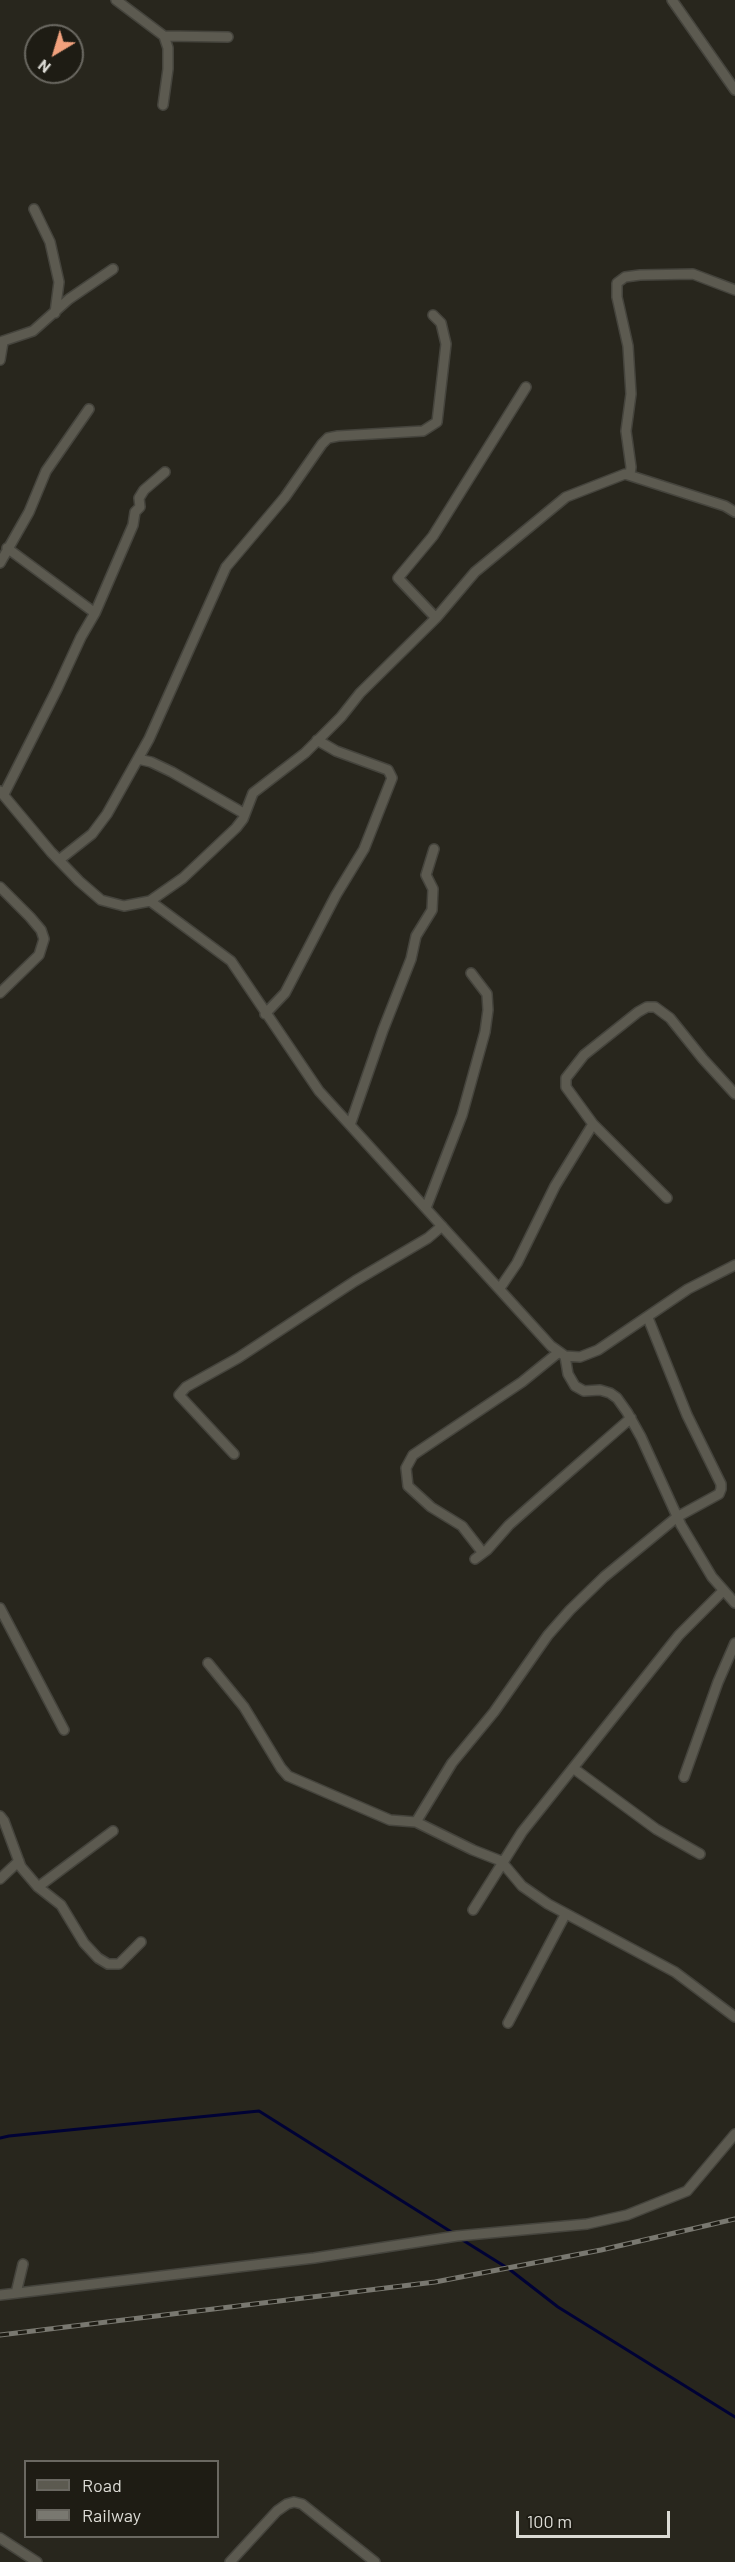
<!DOCTYPE html>
<style>
body{margin:0}
#map{position:relative;width:735px;height:2562px;overflow:hidden;background:#28261d;font-family:Barlow,sans-serif}
canvas{display:block}
.legend{position:absolute;left:24px;top:2460px;width:195px;height:78px;box-sizing:border-box;background:#1e1c14;border:2px solid #6a6861;margin:0;padding:8px 10px;list-style:none;font-size:18px;color:#dcdbd5}
.legend li{display:flex;align-items:center;gap:12px;height:30px}
.legend b{width:30px;border:2px solid #6a6861}
.north{position:absolute;left:24px;top:24px;width:60px;height:60px;box-sizing:border-box;background:#1e1c14;border:2px solid #6a6861;border-radius:50%;rotate:218deg;font-size:16px;font-weight:700;line-height:24px;text-align:center;color:#dcdbd5}
.north::after{content:'';display:block;margin:auto;width:21px;height:27px;background:#f1a17d;clip-path:polygon(50% 0,100% 100%,50% 72%,0 100%)}
.scale{position:absolute;left:516px;top:2511px;width:154px;height:27px;box-sizing:border-box;border:3px solid #dcdbd5;border-top:0;padding-left:8px;font-size:18px;line-height:21px;white-space:nowrap;color:#dcdbd5;-webkit-text-stroke:4px #1e1c14;paint-order:stroke}
</style>
<div id="map">
<canvas width="735" height="2562"></canvas>
<ul class="legend">
<li><b style="height:8px;background:#5c5a50"></b>Road</li>
<li><b style="height:8px;background:#797870"></b>Railway</li>
</ul>
<div class="north">N</div>
<div class="scale">100 m</div>
</div>
<script>
const ctx = document.querySelector('canvas').getContext('2d');
ctx.lineJoin = 'round';
function toPath(rows) {
  const path = new Path2D();
  for (const r of rows) {
    path.moveTo(r[0], r[1]);
    for (let i = 2; i < r.length; i += 2) path.lineTo(r[i], r[i + 1]);
  }
  return path;
}
function stroke(path, color, width, dash) {
  ctx.strokeStyle = color;
  ctx.lineWidth = width;
  ctx.lineCap = dash ? 'butt' : 'round';
  ctx.setLineDash(dash || []);
  ctx.stroke(path);
}
stroke(toPath([
 [0,2138,9,2136,259,2111,453,2233],
 [461,2239,509,2269,558,2307,735,2417]
]), '#000235', 3);
const minor = toPath([
 [116,0,164,36,228,37],
 [672,0,735,90],
 [163,105,168,69,168,48,164,36],
 [34,209,50,242,59,282,55,313],
 [0,342,33,331,69,299,113,269],
 [0,360,3,342],
 [630,475,631,467,626,431,631,394,628,346,617,297,617,283,625,277,640,275,693,274,735,290],
 [7,548,95,613],
 [0,563,29,512,46,471,89,409],
 [436,618,398,578,433,536,526,387],
 [138,759,151,762,172,772,245,814],
 [0,791,51,852,79,881,101,900,124,906,150,901,183,878,236,828,243,819,253,793,305,753,341,717,360,693,436,618,475,572,566,497,625,474,725,506,735,512],
 [4,794,57,689,81,637,95,613,133,525,135,512,140,507,139,498,144,490,165,472],
 [59,860,92,834,107,814,149,739,226,567,285,497,322,444,328,438,338,436,423,431,437,422,446,344,441,323,433,315],
 [0,887,30,917,41,930,44,939,39,955,0,993],
 [150,901,231,961,319,1091,551,1346,565,1356,580,1357,598,1350,688,1289,735,1265],
 [265,1014,285,993,336,895,364,849,392,778,388,770,336,751,317,740],
 [350,1125,383,1030,411,959,416,936,432,910,433,889,426,875,434,849],
 [667,1198,593,1124,566,1087,566,1078,584,1055,638,1012,647,1007,655,1007,670,1018,703,1059,735,1094],
 [426,1208,462,1115,485,1032,488,1010,487,994,471,973],
 [500,1288,517,1263,555,1186,593,1124],
 [565,1356,568,1374,575,1386,584,1391,600,1390,610,1393,617,1398,627,1412,641,1437,681,1525,712,1577,735,1603],
 [234,1454,179,1395,186,1387,238,1358,355,1281,428,1238,442,1226],
 [483,1553,462,1526,431,1507,408,1486,406,1468,413,1455,522,1382,559,1352],
 [475,1559,487,1550,509,1525,544,1494,631,1418],
 [0,1608,64,1730],
 [208,1663,244,1707,281,1768,288,1776,390,1820,416,1822,473,1850,501,1861,522,1886,548,1904,675,1972,735,2017],
 [573,1768,656,1829,700,1854],
 [684,1777,718,1682,735,1643],
 [0,1816,4,1821,21,1867,38,1887,61,1905,84,1943,98,1958,108,1964,119,1964,141,1942],
 [416,1822,452,1763,494,1712,548,1635,570,1610,604,1577,677,1517,719,1494,721,1489,721,1484,687,1415,648,1318],
 [0,1879,19,1861],
 [38,1887,113,1831],
 [473,1910,522,1832,679,1635,723,1591],
 [508,2023,565,1915],
 [16,2293,23,2264],
 [0,2295,314,2258,457,2236,587,2224,627,2215,687,2191,735,2134],
 [0,2538,37,2562],
 [230,2562,277,2511,287,2504,294,2502,302,2504,375,2562]
]);
stroke(minor, '#45443d', 12);
stroke(minor, '#5c5a50', 9);
const rail = toPath([
 [0,2335,435,2282,601,2250,735,2219]
]);
stroke(rail, '#797870', 5);
stroke(rail, '#1e1c14', 3, [9]);
</script>
